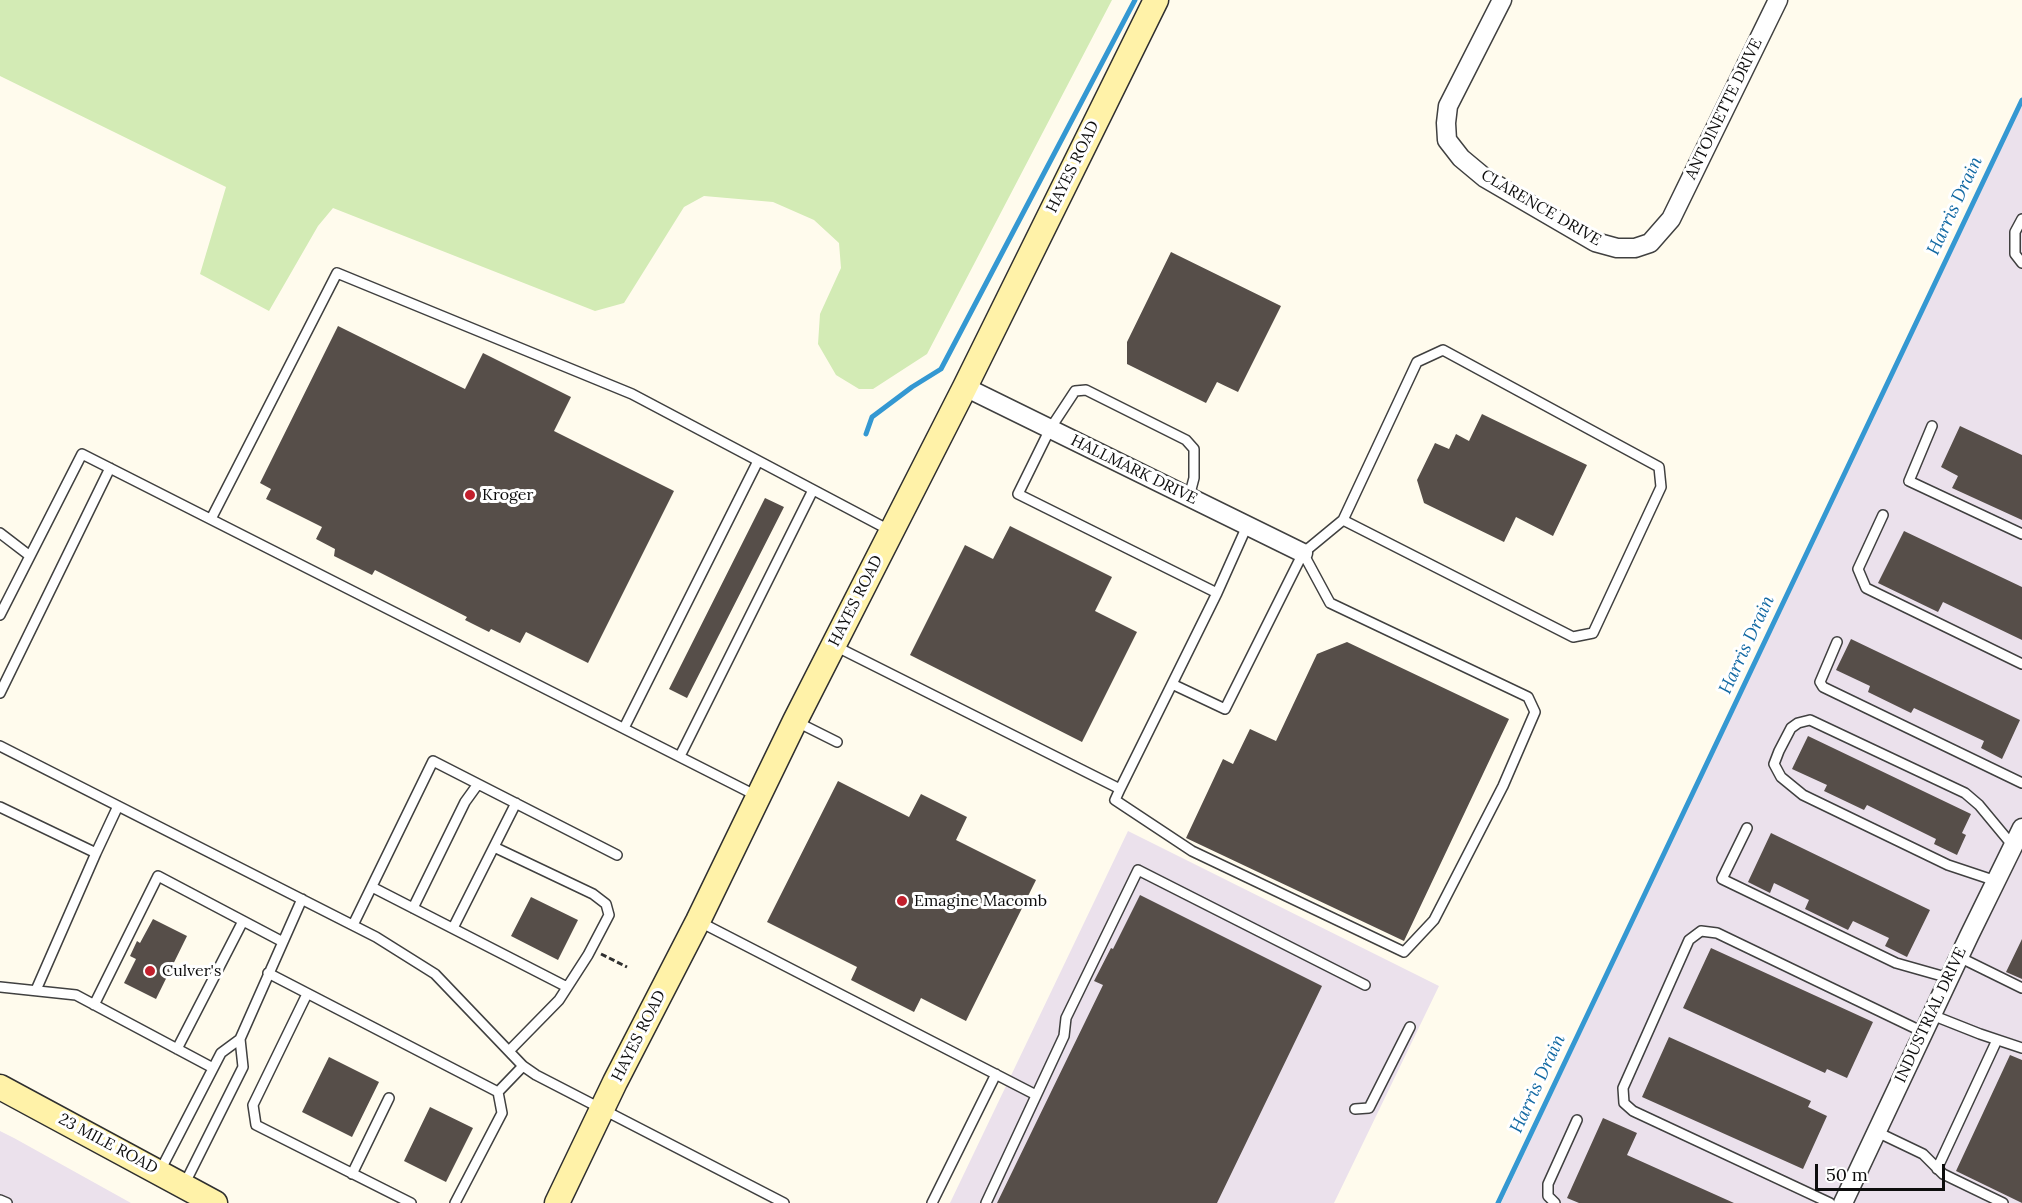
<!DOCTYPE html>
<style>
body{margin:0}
#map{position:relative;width:2022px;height:1203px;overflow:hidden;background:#fffbed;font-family:Lora,serif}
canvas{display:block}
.scale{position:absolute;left:1815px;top:1164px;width:130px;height:27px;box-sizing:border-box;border:3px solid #0d0d0d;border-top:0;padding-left:8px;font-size:18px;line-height:21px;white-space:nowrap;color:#0d0d0d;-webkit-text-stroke:4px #fff;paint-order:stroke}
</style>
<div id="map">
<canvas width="2022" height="1203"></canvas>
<div class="scale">50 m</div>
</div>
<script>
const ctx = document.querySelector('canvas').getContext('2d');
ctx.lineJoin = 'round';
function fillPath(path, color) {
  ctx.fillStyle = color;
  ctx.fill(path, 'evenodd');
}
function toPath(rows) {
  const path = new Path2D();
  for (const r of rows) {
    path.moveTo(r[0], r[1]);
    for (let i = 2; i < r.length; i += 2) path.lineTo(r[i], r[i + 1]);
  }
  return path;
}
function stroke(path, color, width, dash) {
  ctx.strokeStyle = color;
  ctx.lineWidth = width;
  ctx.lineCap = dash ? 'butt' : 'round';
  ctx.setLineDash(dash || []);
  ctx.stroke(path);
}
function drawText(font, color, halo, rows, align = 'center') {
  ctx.font = font + ' Lora,serif';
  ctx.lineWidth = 6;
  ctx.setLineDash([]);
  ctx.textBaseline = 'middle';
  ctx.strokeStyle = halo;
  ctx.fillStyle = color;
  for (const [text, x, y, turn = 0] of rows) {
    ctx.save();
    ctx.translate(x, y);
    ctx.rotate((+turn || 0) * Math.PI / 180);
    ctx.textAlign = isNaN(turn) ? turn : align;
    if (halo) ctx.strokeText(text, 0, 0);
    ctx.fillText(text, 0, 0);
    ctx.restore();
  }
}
fillPath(toPath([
 [2022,99,2022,1203,1501,1203],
 [1128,831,1439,986,1334,1203,950,1203],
 [0,1131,14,1138,131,1203,0,1203]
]), '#ebe1ec');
fillPath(toPath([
 [0,0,1112,0,927,354,873,389,859,389,836,375,818,344,820,314,841,268,839,243,814,220,773,202,704,196,684,207,624,303,595,311,333,208,318,226,269,311,200,274,226,187,0,76]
]), '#d3ebb5');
stroke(toPath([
 [866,434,872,417,912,387,941,369,1135,0],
 [1498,1203,2022,100]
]), '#3498d2', 5);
fillPath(toPath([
 [1171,252,1281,306,1238,392,1217,382,1206,403,1127,364,1127,342],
 [338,326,465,389,483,353,571,397,554,431,674,491,588,663,526,632,520,643,491,629,489,632,465,620,467,617,375,570,372,575,334,556,335,549,316,539,322,527,266,499,271,489,260,483],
 [1482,414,1587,465,1553,536,1516,517,1504,542,1424,503,1417,480,1435,443,1449,449,1456,434,1469,441],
 [1960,426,2022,455,2022,520,1952,488,1958,476,1941,467],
 [765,498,784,507,687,698,669,689],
 [1010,526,1112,577,1095,611,1137,632,1082,742,910,655,965,545,993,559],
 [1904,531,2022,587,2022,640,1943,602,1938,612,1878,583],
 [1851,639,2020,720,2002,759,1981,748,1984,741,1914,708,1911,713,1868,692,1870,686,1836,670],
 [1347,642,1509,719,1404,941,1186,838,1223,759,1233,764,1250,729,1276,741,1317,654],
 [1808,736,1971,814,1962,833,1966,835,1957,855,1934,844,1936,839,1867,805,1864,810,1824,791,1827,785,1792,769],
 [838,781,909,817,921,794,967,817,956,840,1036,880,966,1021,921,998,914,1012,851,980,857,967,767,922],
 [1771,833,1930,910,1907,957,1885,946,1889,938,1853,921,1848,930,1805,909,1809,900,1774,883,1770,893,1748,882],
 [1140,895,1322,986,1217,1203,997,1203,1103,985,1094,981,1111,948,1113,949],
 [531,897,578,920,558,960,511,936],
 [153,919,187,936,156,999,124,983,136,959,130,956,137,941,140,943],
 [2022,939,2022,979,2006,972],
 [1711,948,1873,1022,1847,1078,1827,1069,1825,1073,1683,1008],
 [1669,1037,1811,1101,1808,1107,1827,1116,1803,1169,1642,1097],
 [2010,1055,2022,1060,2022,1203,1956,1171],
 [329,1057,379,1082,352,1137,302,1112],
 [430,1107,473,1128,446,1182,404,1161],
 [1603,1118,1637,1133,1627,1155,1734,1203,1579,1203,1567,1198]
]), '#564e49');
const lane = toPath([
 [2022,219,2015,232,2015,254,2022,263],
 [1932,426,1909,481,2022,534],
 [1189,497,1194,478,1194,449,1186,440,1086,390,1075,391,1050,429,1018,494,1217,593,1247,526],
 [1883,515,1858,569,1866,588,2022,664],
 [211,519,337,273,632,394,891,531],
 [0,533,30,556],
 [1303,553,1343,520,1417,362,1443,350,1659,467,1661,487,1593,633,1573,637,1343,520],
 [0,615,82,454,757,796],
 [1837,642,1820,682,1823,687,2022,783],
 [835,646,1120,789],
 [1172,684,1225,709,1303,553,1330,603,1528,697,1535,712,1503,786,1434,920,1404,952,1192,851,1115,800,1120,789,1172,684,1217,593],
 [0,693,110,468],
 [797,722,837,742],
 [624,728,758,461],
 [0,746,376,937,435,974,523,1066,536,1075,784,1203],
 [680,756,813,490],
 [0,807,96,853,118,806],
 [1747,828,1722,879,1896,963,1949,978],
 [494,847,593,894,606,904,609,915,588,955,559,1000,509,1051],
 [1996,881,1948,865,1803,795,1781,777,1774,764,1779,751,1791,728,1798,723,1810,720,1965,793,1979,805,2013,846],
 [372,887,567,987],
 [413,908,465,802,478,784],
 [698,921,1036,1095],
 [353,925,433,761,617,855],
 [453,928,516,803],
 [1959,957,2022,988],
 [268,973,498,1092,502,1113,455,1203],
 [0,987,76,995,213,1068],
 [36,990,96,853],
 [307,994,253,1105,256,1125,411,1203],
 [94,1005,158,876,283,942],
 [1932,1015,1980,1034,2022,1048],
 [177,1049,243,921],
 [498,1092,523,1066],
 [1355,1109,1369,1108,1410,1027],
 [1877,1132,1923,1154,1943,1174,2003,1203],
 [1937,1169,1997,1040],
 [160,1171,221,1053,240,1039],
 [352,1174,389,1098],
 [184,1185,243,1067,240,1039,302,899],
 [0,1200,7,1203],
 [932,1203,996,1074],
 [986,1203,1064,1036,1066,1018,1138,870,1365,985],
 [1555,1203,1548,1196,1548,1184,1577,1120],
 [1830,1203,1633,1111,1624,1103,1623,1088,1689,940,1701,931,1717,933,1923,1032]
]);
const street = toPath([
 [1502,0,1448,106,1446,123,1447,140,1461,158,1485,178,1595,242,1617,248,1635,248,1650,243,1671,219,1778,0],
 [965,387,1303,553],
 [1843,1203,1969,936,2022,828]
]);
const secondary = toPath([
 [0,1087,215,1203],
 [557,1203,615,1082,698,921,795,721,965,387,1156,0]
]);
stroke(lane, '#404040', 12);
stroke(street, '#404040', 21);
stroke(secondary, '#2f2f2f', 27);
stroke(toPath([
 [601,954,627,967]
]), '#2f2f2f', 3, [6, 3]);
stroke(lane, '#fff', 9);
stroke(street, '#fff', 18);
stroke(secondary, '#fff2a8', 24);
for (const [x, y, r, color] of [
 [470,495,6,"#c2202d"],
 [902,901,6,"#c2202d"],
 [150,971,6,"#c2202d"]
]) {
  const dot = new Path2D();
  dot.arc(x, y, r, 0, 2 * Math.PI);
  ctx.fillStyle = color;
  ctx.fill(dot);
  stroke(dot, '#fff', 2);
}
drawText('16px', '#0d0d0d', '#fff', [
 ["ANTOINETTE DRIVE",1724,109,-64],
 ["HAYES ROAD",1073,167,-64],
 ["CLARENCE DRIVE",1541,208,30],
 ["HALLMARK DRIVE",1134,470,26],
 ["HAYES ROAD",856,601,-63],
 ["INDUSTRIAL DRIVE",1931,1015,-65],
 ["HAYES ROAD",639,1036,-63],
 ["23 MILE ROAD",108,1144,28]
]);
drawText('16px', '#0d0d0d', '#fff', [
 ["Kroger",482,495],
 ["Emagine Macomb",914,901],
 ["Culver's",162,971]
], 'left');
drawText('italic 18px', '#1269a3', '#fff', [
 ["Harris Drain",1955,206,-65],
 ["Harris Drain",1747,645,-65],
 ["Harris Drain",1538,1084,-65]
]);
</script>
